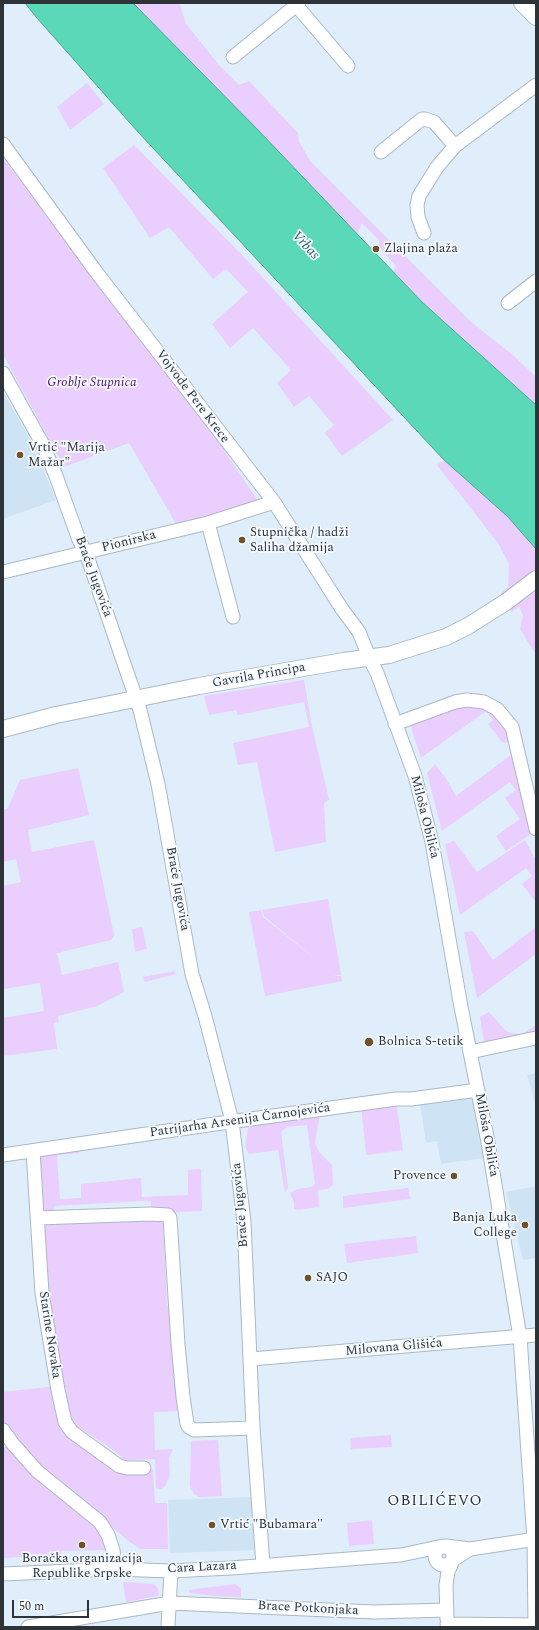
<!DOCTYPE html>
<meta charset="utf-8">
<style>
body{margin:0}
#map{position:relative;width:539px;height:1630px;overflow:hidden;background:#dfeefa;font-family:Spectral,serif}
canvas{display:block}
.frame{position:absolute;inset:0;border:4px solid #2e3338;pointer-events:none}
.scale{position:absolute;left:12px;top:1600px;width:77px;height:18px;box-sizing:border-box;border:2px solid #2e3338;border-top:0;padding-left:5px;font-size:12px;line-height:14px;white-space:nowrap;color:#2e3338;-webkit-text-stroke:3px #f4faff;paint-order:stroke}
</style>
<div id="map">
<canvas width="539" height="1630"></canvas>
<div class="frame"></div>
<div class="scale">50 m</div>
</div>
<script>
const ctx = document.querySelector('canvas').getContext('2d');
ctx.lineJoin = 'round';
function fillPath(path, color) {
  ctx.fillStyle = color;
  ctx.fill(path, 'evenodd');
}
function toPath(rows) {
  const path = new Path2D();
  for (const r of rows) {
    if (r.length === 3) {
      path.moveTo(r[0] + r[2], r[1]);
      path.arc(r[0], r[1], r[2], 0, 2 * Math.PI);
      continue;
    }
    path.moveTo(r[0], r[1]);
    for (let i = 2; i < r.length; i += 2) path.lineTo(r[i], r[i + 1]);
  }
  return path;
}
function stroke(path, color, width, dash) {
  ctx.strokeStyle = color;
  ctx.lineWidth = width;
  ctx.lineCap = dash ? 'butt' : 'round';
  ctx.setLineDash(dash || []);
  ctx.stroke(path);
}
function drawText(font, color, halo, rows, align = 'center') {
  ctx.font = font + ' Spectral,serif';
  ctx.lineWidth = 3.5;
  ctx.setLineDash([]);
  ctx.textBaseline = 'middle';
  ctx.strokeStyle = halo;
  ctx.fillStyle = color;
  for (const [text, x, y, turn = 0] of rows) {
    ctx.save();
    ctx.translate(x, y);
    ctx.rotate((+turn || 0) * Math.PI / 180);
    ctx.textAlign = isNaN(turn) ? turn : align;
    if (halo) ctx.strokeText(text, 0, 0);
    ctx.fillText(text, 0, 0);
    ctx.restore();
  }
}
fillPath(toPath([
 [3,392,31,441,56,500,3,519],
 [536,1073,536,1106,527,1075],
 [474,1096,484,1158,441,1164,437,1141,426,1143,420,1104],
 [536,1186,536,1258,523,1260,506,1192],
 [254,1497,258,1550,170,1553,168,1500]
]), '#cee4f5');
fillPath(toPath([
 [133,3,178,3,180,5,186,24,219,65,239,85,249,81,298,133,299,142,311,162,471,322,514,356,536,377,536,405,422,302,393,272,396,266,379,247,379,240,362,223,357,234,260,132],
 [87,83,104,104,70,130,57,107],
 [134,145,242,255,393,420,342,456,325,433,334,425,309,396,294,407,277,383,291,370,253,328,230,348,212,324,248,292,226,269,213,279,169,227,150,238,103,168],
 [3,158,177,384,205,422,260,504,178,527,129,443,64,467,3,354],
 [444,460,507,516,536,549,536,655,520,629,523,615,519,607,512,612,501,593,508,587,509,564,498,543,437,465],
 [304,680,312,726,329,800,324,803,326,842,275,852,257,762,238,765,233,743,309,727,304,702,238,715,236,710,209,715,204,696],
 [458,706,487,708,506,726,510,743,502,742,488,724,493,720,486,711,421,758,410,724],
 [514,754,534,832,506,851,496,836,520,819,505,798,516,790,510,782,442,831,427,773,435,764,447,780,456,796,511,755],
 [78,768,89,815,28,830,32,852,94,840,114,935,111,940,57,953,62,975,118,962,124,992,97,1006,58,1016,59,1022,54,1023,57,1049,3,1056,3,1018,44,1011,40,983,3,989,3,886,21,882,16,859,3,862,3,810,8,808,20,780],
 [525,840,534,857,536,857,536,901,535,901,522,884,532,876,526,868,460,915,445,844,454,841,477,872],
 [328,899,341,975,333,975,341,976,342,981,265,996,249,912,261,910,263,917,320,963,264,916,262,910],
 [142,927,147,949,135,952,132,929],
 [536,927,536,954,477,998,464,932,473,931,493,960],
 [175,971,176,974,145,982,143,977],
 [489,1012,505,1030,510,1033,523,1034,536,1025,536,1033,484,1042,480,1017],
 [396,1100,403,1150,366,1155,361,1105],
 [320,1114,315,1143,319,1152,332,1165,333,1185,328,1189,318,1190,319,1207,298,1210,294,1209,294,1202,290,1193,297,1189,312,1187,315,1184,307,1125,287,1127,281,1132,288,1187,285,1193,278,1150,249,1154,245,1147,249,1123],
 [80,1150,79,1153,57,1155,60,1199,81,1198,81,1184,141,1178,142,1197,188,1195,188,1170,201,1169,202,1211,151,1213,151,1201,142,1201,54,1206,53,1214,43,1215,40,1158,43,1155],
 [408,1188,410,1199,343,1208,343,1196],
 [39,1221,161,1221,163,1223,167,1305,173,1304,180,1411,154,1412,155,1450,173,1449,169,1458,170,1474,169,1478,165,1486,161,1489,156,1488,155,1459,128,1460,128,1467,117,1464,122,1457,109,1447,78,1427,74,1432,60,1393],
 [416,1236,418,1253,347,1263,344,1244],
 [56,1386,63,1420,128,1470,153,1469,155,1503,167,1503,168,1549,140,1549,127,1540,104,1520,39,1469,3,1425,3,1392],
 [391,1435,392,1447,351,1449,350,1438],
 [218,1440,222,1496,199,1497,194,1494,190,1486,191,1441],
 [12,1446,99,1524,108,1550,61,1551,61,1555,3,1558,3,1447],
 [372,1520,374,1544,349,1546,347,1523],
 [123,1582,154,1584,158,1588,159,1594,157,1596,126,1602],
 [235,1584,241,1588,241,1597,215,1596,189,1593,189,1590,195,1589]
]), '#eacefe');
const water = toPath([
 [25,3,133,3,260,132,422,302,536,405,536,549,507,516,444,460,138,132,36,17,25,3]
]);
fillPath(water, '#5bd8b7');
stroke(water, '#4ea691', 1);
const minor = toPath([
 [296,5,348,66],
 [233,57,299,3],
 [3,144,97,273,274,502,342,609,359,632,369,657,377,673,415,776,432,842,461,1007,488,1142,520,1337,534,1540,535,1625],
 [381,152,422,119,425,119,434,122,455,146],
 [424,233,418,217,417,205,419,196,437,167,455,146,536,85],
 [508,303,536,281],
 [3,373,42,443,56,476,79,540,86,553,140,710,158,784,192,974,205,1016,232,1121,244,1222,253,1428,263,1565],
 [208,523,233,617],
 [3,572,208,523,274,502],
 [395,724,455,702,467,700,484,702,497,709,512,727,536,829],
 [470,1052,536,1038],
 [33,1151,42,1293,58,1390,65,1422,72,1432,119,1466,127,1468,144,1468],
 [3,1155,215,1124,396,1099,411,1099,478,1090],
 [38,1218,150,1214,168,1215,170,1218,178,1344,183,1397,187,1424,189,1427,194,1430,253,1428],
 [251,1359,536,1335],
 [3,1430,13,1444,37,1471,100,1522,108,1535,113,1550,115,1569],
 [446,1546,470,1549,536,1539],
 [444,1556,9],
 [3,1574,115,1569,171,1571,231,1568,401,1555,443,1546],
 [447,1619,446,1585,448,1572,453,1560,470,1549],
 [447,1624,536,1625],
 [28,1627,170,1603,374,1612,447,1610],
 [168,1627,171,1571]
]);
const major = toPath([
 [522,3,536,17],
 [3,729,56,715,199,686,344,661,389,655,446,637,468,626,506,602,536,579]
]);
stroke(minor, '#aab8c4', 15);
stroke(major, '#aab8c4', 18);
stroke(minor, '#fff', 13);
stroke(major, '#fff', 16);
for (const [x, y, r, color] of [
 [376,249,4,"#714f27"],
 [20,455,4,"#714f27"],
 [242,540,4,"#714f27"],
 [369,1042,5,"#714f27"],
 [454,1176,4,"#714f27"],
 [525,1225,4,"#714f27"],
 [308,1278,4,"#714f27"],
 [212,1525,4,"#714f27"],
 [82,1545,4,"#714f27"]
]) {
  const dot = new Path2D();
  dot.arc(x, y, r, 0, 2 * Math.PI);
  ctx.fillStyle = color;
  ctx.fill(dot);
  stroke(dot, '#f4faff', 1.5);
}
drawText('13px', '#2e3338', '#f4faff', [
 ["Zlajina plaža",384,249],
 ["Vrtić \"Marija",28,448],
 ["Mažar\"",28,463],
 ["Stupnička / hadži",250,533],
 ["Saliha džamija",250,548],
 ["Bolnica S-tetik",378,1042],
 ["Provence",446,1176,"right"],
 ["Banja Luka",517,1218,"right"],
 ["College",517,1233,"right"],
 ["SAJO",316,1278],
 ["Vrtić \"Bubamara\"",220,1525],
 ["Boračka organizacija",82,1559,"center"],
 ["Republike Srpske",82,1574,"center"]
], 'left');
drawText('italic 13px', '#4f0d6d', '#f4faff', [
 ["Groblje Stupnica",92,383]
]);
drawText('13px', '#2e3338', '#f4faff', [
 ["Vojvode Pere Krece",192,397,53],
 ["Pionirska",129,542,-14],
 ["Braće Jugovića",93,577,70],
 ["Gavrila Principa",259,676,-10],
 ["Miloša Obilića",424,817,76],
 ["Braće Jugovića",177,889,80],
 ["Patrijarha Arsenija Čarnojevića",240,1121,-8],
 ["Miloša Obilića",486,1135,80],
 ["Braće Jugovića",241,1205,-95],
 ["Starine Novaka",49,1335,81],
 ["Milovana Glišića",394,1348,-5],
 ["Cara Lazara",202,1568,-3],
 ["Brace Potkonjaka",308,1609,3]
]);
drawText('italic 14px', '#2d6052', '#f4faff', [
 ["Vrbas",305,246,47]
]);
ctx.letterSpacing = '1px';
drawText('15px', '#2e3338', '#f4faff', [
 ["OBILIĆEVO",435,1502]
]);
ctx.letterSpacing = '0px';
</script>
